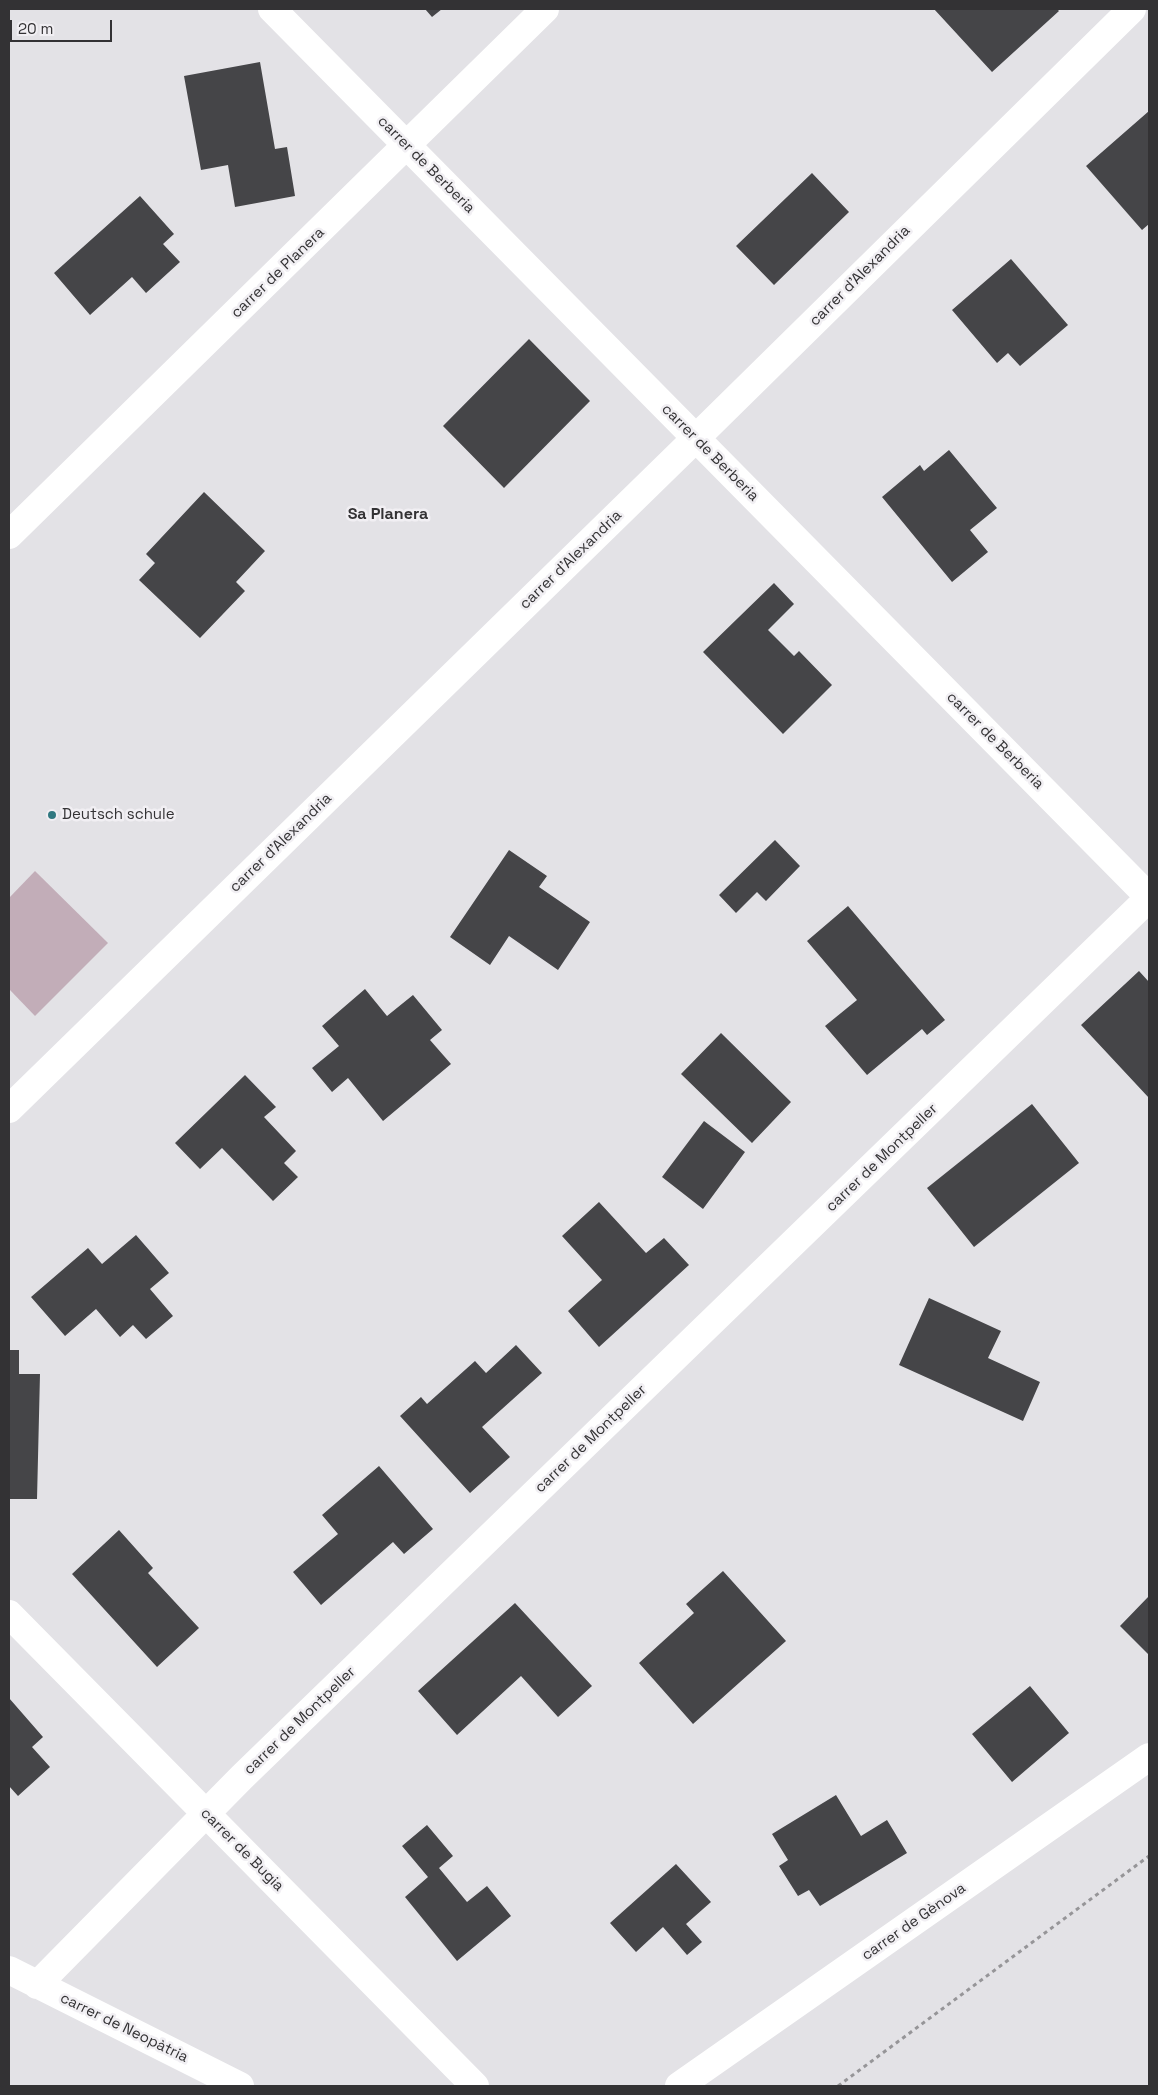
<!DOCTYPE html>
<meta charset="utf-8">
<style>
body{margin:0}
#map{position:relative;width:1158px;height:2095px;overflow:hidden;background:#e3e2e6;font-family:"Space Grotesk",sans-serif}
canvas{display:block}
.frame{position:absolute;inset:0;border:10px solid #333234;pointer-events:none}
.scale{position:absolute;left:10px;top:20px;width:102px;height:22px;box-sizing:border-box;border:2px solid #333234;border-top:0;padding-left:6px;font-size:15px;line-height:18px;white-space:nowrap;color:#333234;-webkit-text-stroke:4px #f1eff3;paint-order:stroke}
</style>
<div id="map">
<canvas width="1158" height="2095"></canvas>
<div class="frame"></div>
<div class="scale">20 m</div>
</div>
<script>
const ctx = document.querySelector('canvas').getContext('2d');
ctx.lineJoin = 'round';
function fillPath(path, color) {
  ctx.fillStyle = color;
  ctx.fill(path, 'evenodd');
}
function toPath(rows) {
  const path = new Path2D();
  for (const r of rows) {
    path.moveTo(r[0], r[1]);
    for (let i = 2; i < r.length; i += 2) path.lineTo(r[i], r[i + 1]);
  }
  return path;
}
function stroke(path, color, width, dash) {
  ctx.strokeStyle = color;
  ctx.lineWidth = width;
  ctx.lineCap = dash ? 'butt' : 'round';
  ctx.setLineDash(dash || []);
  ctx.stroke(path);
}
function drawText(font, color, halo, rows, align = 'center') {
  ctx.font = font + ' "Space Grotesk",sans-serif';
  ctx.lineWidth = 5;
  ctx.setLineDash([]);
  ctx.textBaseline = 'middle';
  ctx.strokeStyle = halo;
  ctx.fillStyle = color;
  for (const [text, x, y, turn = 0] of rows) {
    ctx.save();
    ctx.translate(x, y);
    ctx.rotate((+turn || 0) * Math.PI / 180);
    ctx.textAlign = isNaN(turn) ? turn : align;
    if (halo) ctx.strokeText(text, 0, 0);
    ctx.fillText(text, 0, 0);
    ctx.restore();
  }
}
fillPath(toPath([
 [35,871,108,943,35,1016,9,989,9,898]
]), '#c2adb8');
fillPath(toPath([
 [425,9,442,9,432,17],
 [934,9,1057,9,1059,11,992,72],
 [260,62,275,149,287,147,295,196,235,207,228,165,201,170,184,76],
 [1149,111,1149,224,1142,230,1086,166],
 [812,173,849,212,774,285,736,246],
 [140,196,174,234,163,244,180,262,146,293,132,277,90,315,54,273],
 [1011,259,1068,325,1020,366,1008,353,997,363,952,310],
 [529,339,590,401,504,488,443,426],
 [949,450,997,508,970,530,988,552,952,582,882,497,920,465,924,471],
 [204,492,265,551,236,582,245,591,200,638,139,580,155,563,146,554],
 [774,583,794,604,768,630,794,656,799,651,832,685,783,734,703,652],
 [775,840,800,866,766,901,757,892,736,913,719,895],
 [509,850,547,876,539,887,590,922,558,970,509,936,490,965,450,937],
 [848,906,945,1020,927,1035,922,1029,867,1075,825,1026,857,1000,807,941],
 [1139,971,1149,982,1149,1098,1081,1025],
 [365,989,387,1016,413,995,442,1030,430,1040,451,1064,383,1121,348,1078,332,1092,312,1068,339,1046,322,1026],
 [721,1033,791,1102,752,1143,681,1074],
 [245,1075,276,1107,264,1117,296,1151,284,1163,298,1177,273,1201,222,1148,200,1169,175,1143],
 [1032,1104,1079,1163,974,1247,927,1188],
 [704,1121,745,1152,703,1209,662,1177],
 [599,1202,646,1253,664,1238,689,1265,599,1347,568,1311,602,1280,562,1236],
 [136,1235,169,1273,150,1289,173,1316,146,1339,133,1325,120,1337,96,1309,65,1336,31,1297,88,1248,102,1264],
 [929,1298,1001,1331,988,1358,1040,1382,1023,1421,899,1365],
 [516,1345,542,1373,482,1427,510,1457,470,1493,400,1416,421,1397,427,1404,475,1361,486,1373],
 [9,1350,19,1350,19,1374,40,1374,37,1499,9,1499],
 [379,1466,433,1529,404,1554,393,1542,321,1605,293,1572,338,1534,322,1515],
 [119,1530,153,1568,148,1573,199,1628,157,1667,72,1574],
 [723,1571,786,1641,693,1724,639,1663,694,1613,686,1604],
 [1149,1596,1149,1655,1120,1626],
 [515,1603,592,1686,558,1717,521,1676,457,1735,418,1691],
 [1030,1686,1069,1733,1012,1782,972,1734],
 [9,1698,43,1737,32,1747,50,1767,18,1796,9,1786],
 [836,1795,861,1836,887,1820,907,1853,820,1906,809,1890,798,1896,779,1866,788,1860,772,1834],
 [427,1825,453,1856,439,1868,467,1902,487,1886,511,1916,457,1961,405,1897,428,1877,402,1846],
 [676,1864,711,1902,686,1924,702,1942,687,1955,663,1927,636,1952,610,1923]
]), '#454548');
stroke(toPath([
 [838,2086,1149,1856]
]), '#969598', 3, [4, 4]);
stroke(toPath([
 [272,9,1149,897],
 [9,535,545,9],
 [9,1109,696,438,1132,9],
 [9,1614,475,2086],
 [9,1970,240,2086],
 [37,1985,242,1777,1149,898],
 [679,2086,1149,1757]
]), '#fff', 28);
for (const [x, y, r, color] of [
 [52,815,5,"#307880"]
]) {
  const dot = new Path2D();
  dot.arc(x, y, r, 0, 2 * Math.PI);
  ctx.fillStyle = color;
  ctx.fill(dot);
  stroke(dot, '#f1eff3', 2);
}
drawText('15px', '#333234', '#f1eff3', [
 ["carrer de Berberia",426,165,45],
 ["carrer de Planera",278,273,-44],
 ["carrer d'Alexandria",860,276,-45],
 ["carrer de Berberia",710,453,45],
 ["carrer d'Alexandria",571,560,-44],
 ["carrer de Berberia",995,741,45],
 ["carrer d'Alexandria",281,843,-44],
 ["carrer de Montpeller",882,1158,-44],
 ["carrer de Montpeller",591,1439,-44],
 ["carrer de Montpeller",300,1721,-44],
 ["carrer de Bugia",242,1850,45],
 ["carrer de Gènova",914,1922,-35],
 ["carrer de Neopàtria",124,2028,26]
]);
drawText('15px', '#333234', '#f1eff3', [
 ["Deutsch schule",62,815]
], 'left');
drawText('bold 16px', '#333234', '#f1eff3', [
 ["Sa Planera",388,515]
]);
</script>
